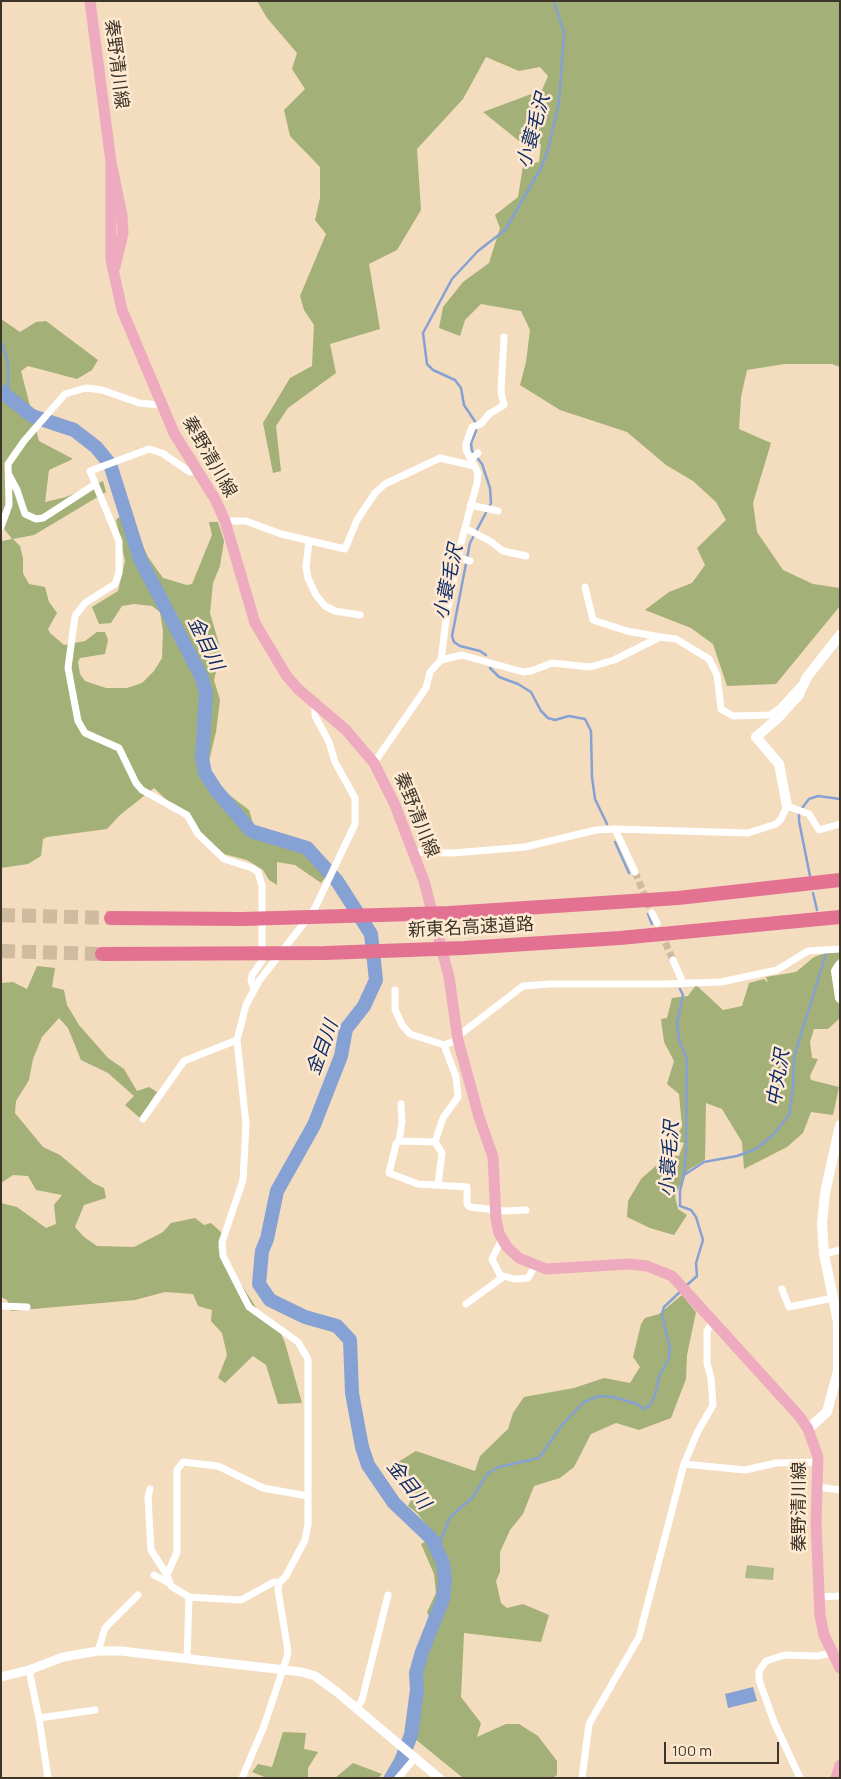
<!DOCTYPE html>
<meta charset="utf-8">
<style>
body{margin:0}
#map{position:relative;width:841px;height:1779px;overflow:hidden;background:#f4dcbe;font-family:Manrope,sans-serif}
canvas{display:block}
.frame{position:absolute;inset:0;border:2px solid #3e3529;pointer-events:none}
.scale{position:absolute;left:664px;top:1742px;width:115px;height:22px;box-sizing:border-box;border:2px solid #3e3529;border-top:0;padding-left:6px;font-size:15px;line-height:18px;white-space:nowrap;color:#3e3529;-webkit-text-stroke:4px #feead2;paint-order:stroke}
</style>
<div id="map">
<canvas width="841" height="1779"></canvas>
<div class="frame"></div>
<div class="scale">100 m</div>
</div>
<script>
const ctx = document.querySelector('canvas').getContext('2d');
ctx.lineJoin = 'round';
function fillPath(path, color) {
  ctx.fillStyle = color;
  ctx.fill(path, 'evenodd');
}
function toPath(rows) {
  const path = new Path2D();
  for (const r of rows) {
    path.moveTo(r[0], r[1]);
    for (let i = 2; i < r.length; i += 2) path.lineTo(r[i], r[i + 1]);
  }
  return path;
}
function stroke(path, color, width, dash) {
  ctx.strokeStyle = color;
  ctx.lineWidth = width;
  ctx.lineCap = dash ? 'butt' : 'round';
  ctx.setLineDash(dash || []);
  ctx.stroke(path);
}
function drawText(font, color, halo, rows, align = 'center') {
  ctx.font = font + ' Manrope,"Noto Sans JP",sans-serif';
  ctx.lineWidth = 5;
  ctx.setLineDash([]);
  ctx.textBaseline = 'middle';
  ctx.strokeStyle = halo;
  ctx.fillStyle = color;
  for (const [text, x, y, turn = 0] of rows) {
    ctx.save();
    ctx.translate(x, y);
    ctx.rotate((+turn || 0) * Math.PI / 180);
    ctx.textAlign = isNaN(turn) ? turn : align;
    if (halo) ctx.strokeText(text, 0, 0);
    ctx.fillText(text, 0, 0);
    ctx.restore();
  }
}
fillPath(toPath([
 [747,1565,774,1568,773,1580,745,1578]
]), '#aeba89');
fillPath(toPath([
 [257,1,840,1,840,367,832,364,785,364,747,370,741,397,739,429,771,443,753,503,757,532,783,570,813,584,840,588,840,606,776,684,727,686,713,644,691,628,645,610,669,592,692,583,705,565,697,548,726,520,716,502,693,481,666,465,627,432,560,410,520,385,526,362,530,330,521,311,481,304,465,320,460,336,439,328,443,307,463,282,489,263,500,228,495,215,518,197,523,166,539,162,541,144,519,141,483,112,542,90,548,76,540,67,519,71,486,57,463,99,417,149,421,210,397,250,369,264,380,329,330,344,336,373,288,408,276,426,281,471,273,473,263,423,290,378,312,366,314,325,304,310,300,296,326,234,315,220,320,198,320,167,290,136,284,110,305,89,292,69,297,53,267,18],
 [1,319,20,332,36,322,46,321,98,360,92,370,77,379,28,366,21,371,39,441,73,459,49,470,45,502,66,497,103,481,106,492,34,535,13,539,20,546,23,558,23,573,29,584,45,587,49,602,57,613,48,629,50,633,64,645,85,641,97,632,105,632,108,640,105,654,80,658,78,662,80,674,85,681,106,688,127,688,142,683,154,671,162,658,163,631,160,612,152,606,134,604,122,606,111,623,99,624,92,607,118,591,125,561,116,520,119,517,134,527,148,557,163,578,187,585,192,584,212,535,209,522,218,522,224,541,220,566,213,583,210,613,219,644,220,655,214,680,220,700,216,732,209,761,201,775,203,783,220,788,249,810,255,830,295,841,328,874,321,883,295,865,277,862,277,885,269,880,263,870,247,860,224,854,154,788,120,815,107,829,47,837,43,839,41,856,28,864,1,868,1,547,2,541,12,539,1,525],
 [829,952,840,952,836,971,840,1018,828,1029,814,1029,810,1042,812,1058,818,1059,810,1076,811,1080,839,1087,833,1115,811,1112,803,1133,787,1147,744,1169,742,1142,722,1109,706,1103,705,1160,688,1170,675,1196,678,1209,687,1215,674,1235,650,1228,627,1217,628,1201,641,1179,668,1155,679,1156,684,1143,673,1140,682,1127,679,1094,667,1084,674,1061,664,1042,661,1019,667,1018,672,998,688,996,696,985,723,1010,742,1006,749,983,764,979,768,983,766,977,796,972,814,957],
 [37,966,55,968,52,987,64,990,67,1005,79,1025,108,1058,124,1069,137,1091,149,1087,157,1092,140,1118,125,1105,134,1096,108,1073,81,1060,68,1028,59,1018,42,1037,33,1059,29,1080,16,1101,15,1113,43,1147,60,1155,93,1183,104,1188,106,1198,84,1205,75,1227,84,1237,97,1246,134,1247,163,1232,171,1223,195,1218,204,1225,211,1223,223,1234,218,1248,257,1309,278,1326,285,1343,302,1403,278,1404,266,1365,253,1356,225,1383,218,1378,227,1355,222,1333,211,1321,212,1310,198,1306,193,1294,165,1292,135,1300,11,1311,7,1300,1,1297,1,1203,17,1207,46,1228,56,1224,54,1205,62,1195,36,1190,28,1176,13,1175,1,1183,1,983,13,982,27,989],
 [682,1295,696,1312,687,1355,686,1379,671,1418,639,1430,616,1423,591,1434,574,1467,560,1478,534,1486,523,1514,510,1530,500,1552,500,1572,496,1581,501,1603,507,1608,523,1604,549,1615,541,1642,464,1633,461,1697,481,1723,477,1737,506,1724,519,1724,538,1736,557,1761,557,1775,553,1778,463,1778,414,1738,419,1706,419,1671,434,1627,427,1612,436,1593,434,1574,421,1544,435,1536,417,1513,408,1506,415,1492,398,1462,416,1451,475,1471,480,1456,508,1429,513,1413,524,1397,574,1388,604,1378,630,1383,640,1367,633,1357,641,1324,645,1318,659,1314],
 [283,1732,306,1733,304,1749,318,1752,308,1768,308,1778,267,1778,252,1772,258,1764,272,1767],
 [353,1763,382,1774,378,1778,335,1778]
]), '#a3b077');
fillPath(toPath([
 [753,1687,757,1701,728,1708,725,1694]
]), '#86a1d3');
stroke(toPath([
 [1,341,8,362,8,397],
 [486,655,480,651,460,646,454,642,452,636,470,543,491,503,490,488,482,464,472,451,471,443,476,431,476,423,464,405,461,388,455,380,433,370,427,364,423,333,452,279,478,251,505,230,541,168,548,150,559,102,564,33,554,1],
 [490,668,499,677,518,684,531,692,541,711,548,718,555,720,569,716,585,719,591,731,592,777,595,799,607,824],
 [615,842,629,873],
 [810,876,799,821,799,812,809,799,818,796,840,799],
 [813,893,817,910],
 [648,914,652,924],
 [680,989,683,995,677,1023,679,1039,687,1060,686,1148,684,1175,680,1191,680,1206,691,1210,696,1217,703,1240,696,1263,697,1276,687,1285],
 [684,1175,704,1162,737,1156,756,1149,773,1135,789,1115,793,1089,794,1057,826,954],
 [438,1548,450,1517,473,1497,488,1473,499,1467,539,1458,561,1426,584,1402,599,1396,613,1397,637,1404,644,1409,650,1405,655,1395,659,1377,669,1358,670,1349,662,1314,664,1307,681,1291]
]), '#86a1d3', 2.5);
stroke(toPath([
 [1,391,32,416,74,430,96,447,110,464,140,559,201,676,206,692,202,758,205,773,216,790,251,831,307,848,337,881,371,934,376,980,364,1006,346,1029,341,1056,314,1125,277,1191,267,1239,262,1251,259,1284,270,1300,305,1317,337,1326,350,1340,352,1393,362,1447,368,1465,394,1503,432,1539,443,1563,445,1580,443,1599,422,1652,416,1673,417,1690,411,1735,401,1761,391,1778]
]), '#86a1d3', 14);
stroke(toPath([
 [635,872,652,913],
 [661,933,673,960]
]), '#d0bba0', 7, [7, 3.5]);
stroke(toPath([
 [1,915,111,918],
 [1,951,102,954]
]), '#d0bba0', 14, [14, 7]);
stroke(toPath([
 [471,459,478,453],
 [196,469,190,472,162,453,149,449,90,471,119,541,119,573,115,584,85,603,75,616,68,668,78,721,85,733,119,748,136,783,142,790,187,815,198,834,224,859,252,868,258,872,262,886,262,961,252,975,251,981,254,988],
 [9,475,17,490,25,514,36,519,43,518,94,485],
 [470,505,498,511],
 [225,521,246,521,281,534,345,549,357,520,375,493,385,484,440,458,474,466],
 [1,527,9,505,8,464,24,441,65,394,86,388,102,390,139,403,161,405],
 [465,528,490,541,503,551,526,556],
 [309,541,306,567,308,578,316,595,325,606,335,611,360,615],
 [459,558,470,561],
 [585,587,593,620,627,631,660,637],
 [441,660,447,612,461,543,477,483,478,473,466,450,466,444,472,427,481,424,489,414,504,405,501,392,504,337],
 [374,763,426,688,430,672,441,660,462,655,523,672,531,671,552,663,590,667,614,660,660,637,676,639,709,659,717,675,721,709,733,716,770,715,779,709,799,687],
 [615,829,635,872],
 [413,852,453,853,525,847,596,830,615,829,748,833,776,824,781,819,787,806,809,814,819,830,840,824],
 [652,913,657,923],
 [673,960,683,983],
 [395,990,395,1009,402,1025,410,1034,444,1045,458,1040],
 [458,1036,523,986,550,984,664,984,721,982,777,970,808,951,840,949],
 [143,1119,184,1061,237,1040],
 [399,1141,402,1122,401,1104],
 [435,1142,399,1141,396,1144,389,1173,418,1184,467,1187,467,1204,470,1207,504,1211,526,1210],
 [435,1142,443,1118,458,1097,456,1077,444,1045],
 [435,1142,442,1153,438,1185],
 [502,1239,492,1259,500,1275,514,1279,528,1278,535,1266],
 [824,1254,840,1250],
 [782,1289,789,1307,833,1298],
 [466,1304,503,1277],
 [1,1306,27,1307],
 [684,1464,745,1470,776,1463,819,1462],
 [818,1487,840,1490],
 [150,1489,148,1497,151,1550,167,1575,171,1586,189,1597,241,1600,274,1582,279,1583],
 [154,1575,169,1583],
 [167,1575,177,1552,177,1470,183,1462,218,1466,263,1488,308,1496],
 [819,1597,840,1596],
 [98,1651,105,1628,138,1595],
 [187,1659,189,1597],
 [29,1670,39,1718,48,1778],
 [357,1708,362,1700,388,1595],
 [39,1718,95,1710],
 [242,1778,264,1726,287,1657,288,1651,278,1590,279,1583,286,1576,305,1540,308,1524,308,1359,298,1342,249,1307,223,1256,222,1242,243,1180,246,1124,237,1040,246,1005,259,981,314,910,355,824,355,798,335,762,329,742,315,716,315,704],
 [398,1778,415,1758],
 [582,1778,589,1724,639,1637,684,1464,698,1431,713,1405,711,1378,707,1363,707,1331,714,1320],
 [800,1778,774,1722,759,1680,759,1671,766,1661,785,1655,817,1656,832,1653]
]), '#fff', 7);
stroke(toPath([
 [1,1677,29,1670,63,1657,98,1651,121,1651,302,1672,315,1676,337,1692,439,1778]
]), '#fff', 9);
stroke(toPath([
 [787,806,779,764,756,737,778,718,798,696,807,677,840,635],
 [840,965,836,971,840,998],
 [808,1429,827,1412,838,1371,838,1322,824,1254,822,1224,825,1193,840,1125]
]), '#fff', 10);
stroke(toPath([
 [90,1,111,162,122,215,123,233,115,267],
 [111,162,111,260,122,310,174,433,215,499,225,521,255,623,286,675,298,689,346,730,374,763,395,805,424,881,449,977,458,1040,479,1117,493,1157,496,1219,499,1233,507,1247,519,1258,546,1269,629,1264,647,1266,672,1276,800,1417,808,1429,818,1457,816,1522,820,1616,824,1635,840,1668],
 [836,1778,840,1765]
]), '#eeaabe', 11);
stroke(toPath([
 [111,918,242,919,449,913,678,898,840,880],
 [102,954,325,953,464,948,620,938,840,917]
]), '#e37292', 14);
drawText('18px', '#3e3529', '#feead2', [
 ["秦野清川線",116,64,83],
 ["秦野清川線",209,457,60],
 ["秦野清川線",416,815,68],
 ["新東名高速道路",471,928,-3],
 ["秦野清川線",800,1507,-90]
]);
drawText('italic 19px', '#102c67', '#feead2', [
 ["小蓑毛沢",534,131,-74],
 ["小蓑毛沢",449,582,-78],
 ["金目川",205,644,64],
 ["金目川",323,1048,-70],
 ["中丸沢",779,1078,-81],
 ["小蓑毛沢",670,1159,-86],
 ["金目川",408,1485,51]
]);
</script>
